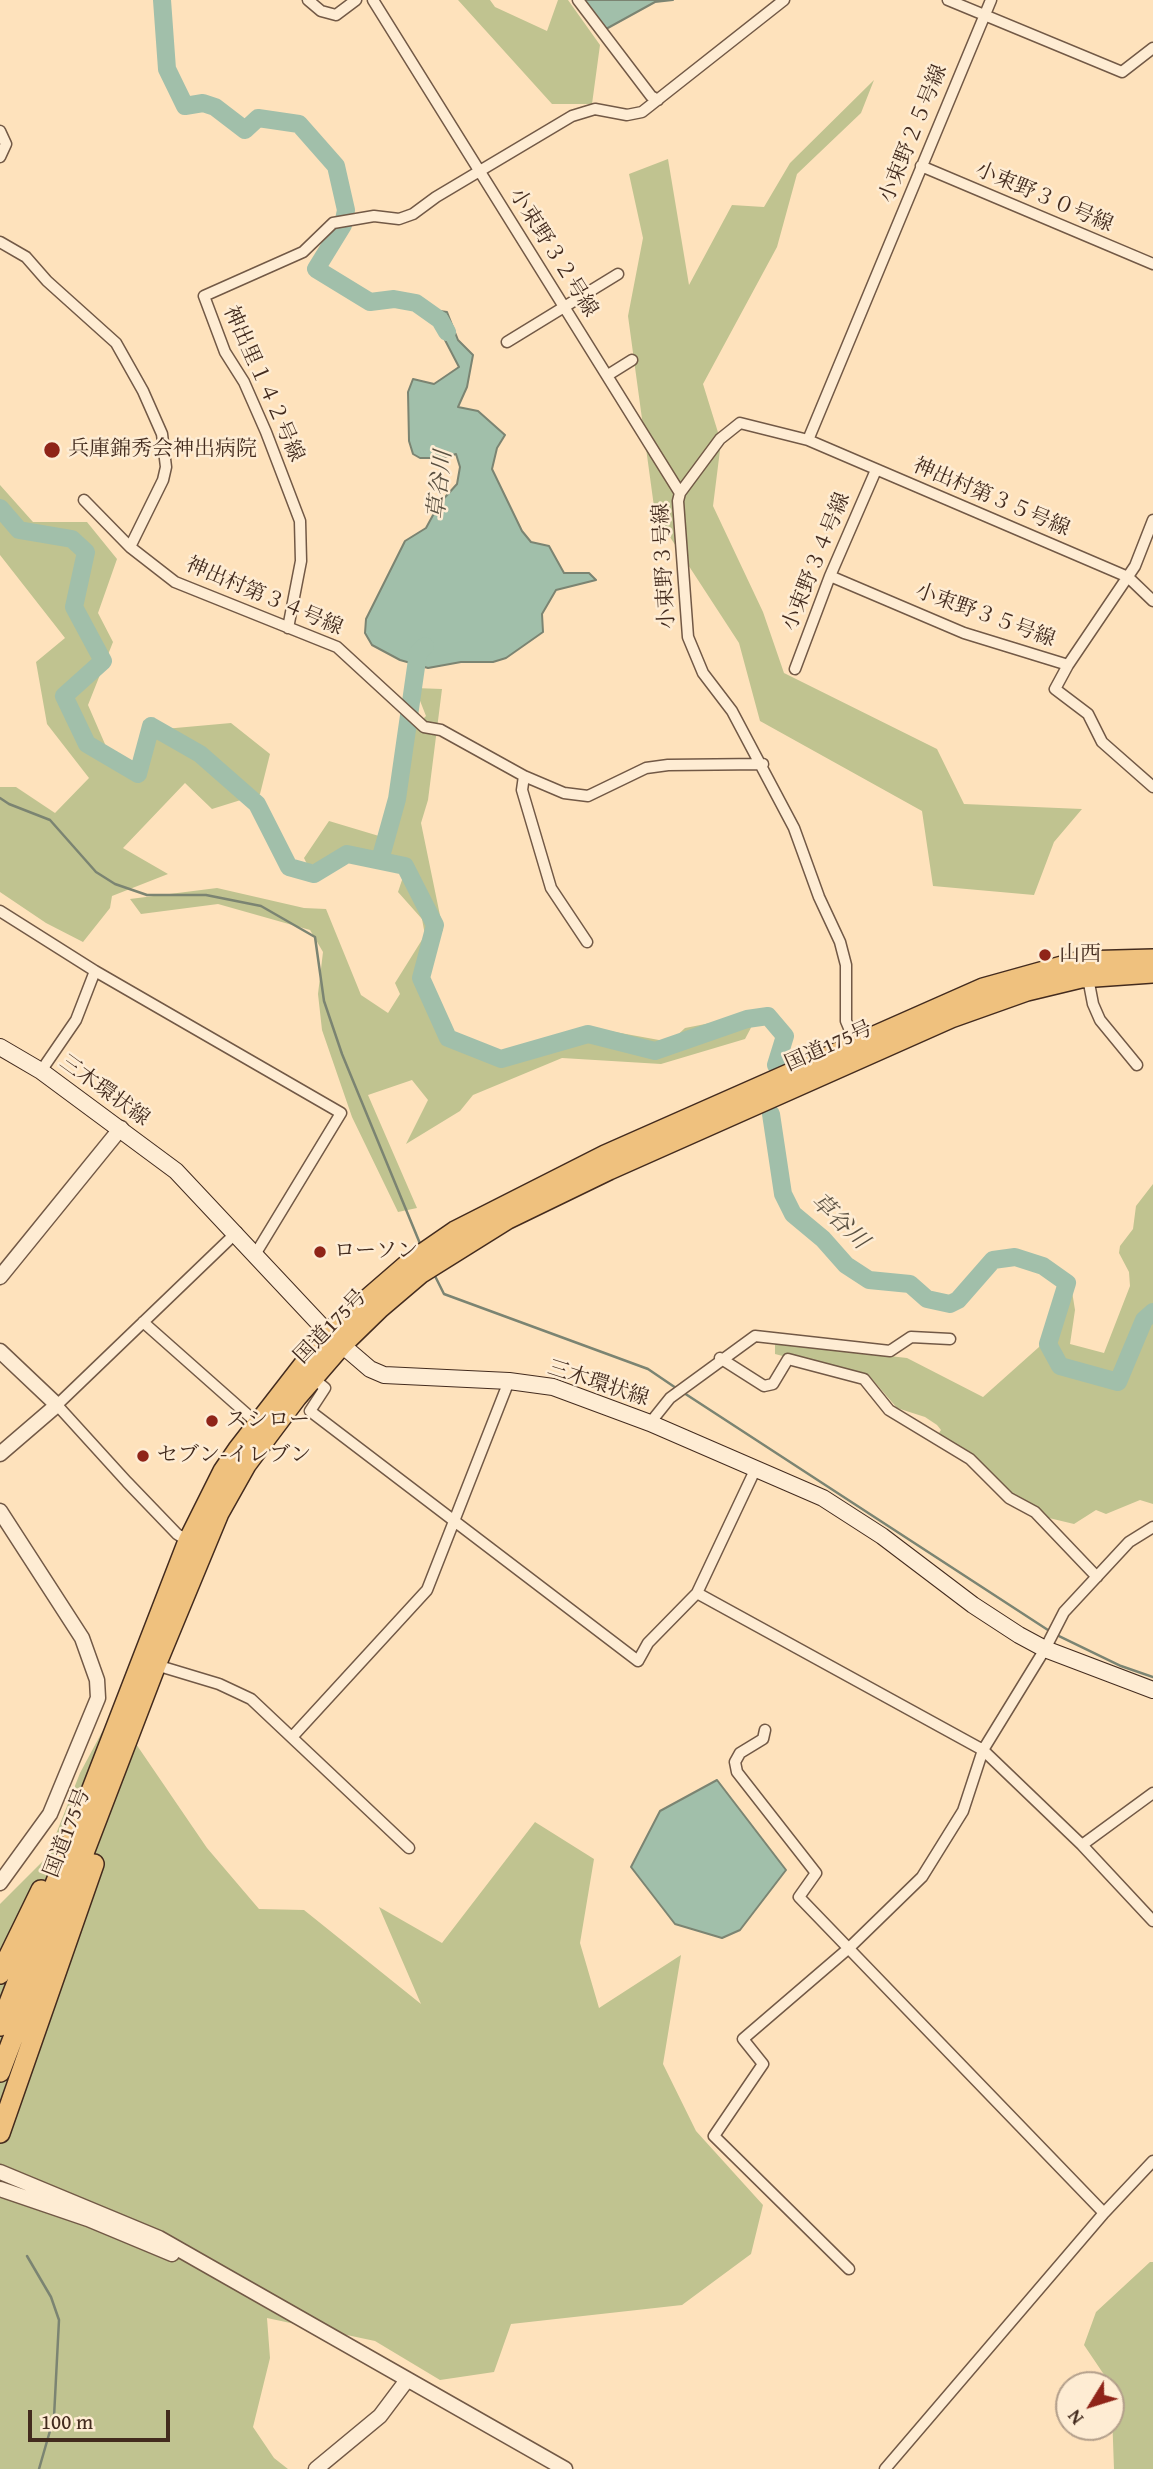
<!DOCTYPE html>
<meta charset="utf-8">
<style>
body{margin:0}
#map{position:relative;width:1153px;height:2469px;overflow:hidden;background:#fee2bc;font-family:"Gentium Book Plus",serif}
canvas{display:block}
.north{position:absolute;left:1055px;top:2371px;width:70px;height:70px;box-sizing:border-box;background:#feecd3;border:2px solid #b39f8b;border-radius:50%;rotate:232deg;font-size:19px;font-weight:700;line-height:28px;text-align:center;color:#432b1e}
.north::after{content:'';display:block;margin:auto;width:24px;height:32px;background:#8f2418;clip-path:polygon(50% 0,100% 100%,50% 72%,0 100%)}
.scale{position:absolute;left:28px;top:2410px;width:142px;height:32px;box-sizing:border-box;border:4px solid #432b1e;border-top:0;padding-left:9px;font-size:21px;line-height:24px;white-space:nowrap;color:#432b1e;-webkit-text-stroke:5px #feecd3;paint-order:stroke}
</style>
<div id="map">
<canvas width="1153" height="2469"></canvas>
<div class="north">N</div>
<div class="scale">100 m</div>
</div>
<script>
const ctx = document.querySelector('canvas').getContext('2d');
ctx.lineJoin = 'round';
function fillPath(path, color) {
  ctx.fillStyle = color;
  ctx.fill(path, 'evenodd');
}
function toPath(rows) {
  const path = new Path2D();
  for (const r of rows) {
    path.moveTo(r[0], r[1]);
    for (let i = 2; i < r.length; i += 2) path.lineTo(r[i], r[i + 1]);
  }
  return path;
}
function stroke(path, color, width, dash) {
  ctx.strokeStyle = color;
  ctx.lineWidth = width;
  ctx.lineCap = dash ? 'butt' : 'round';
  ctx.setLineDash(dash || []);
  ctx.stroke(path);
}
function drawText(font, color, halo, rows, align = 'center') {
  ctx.font = font + ' "Gentium Book Plus","Noto Serif JP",serif';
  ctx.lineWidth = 5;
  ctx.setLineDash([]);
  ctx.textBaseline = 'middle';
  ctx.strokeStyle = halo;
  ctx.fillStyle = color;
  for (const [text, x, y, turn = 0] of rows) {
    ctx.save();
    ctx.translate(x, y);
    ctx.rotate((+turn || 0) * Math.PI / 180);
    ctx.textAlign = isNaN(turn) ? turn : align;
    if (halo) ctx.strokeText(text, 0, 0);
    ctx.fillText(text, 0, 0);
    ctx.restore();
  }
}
fillPath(toPath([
 [458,0,490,0,495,7,547,31,558,0,568,0,600,45,592,104,552,104],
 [874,80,861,113,797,174,777,247,703,384,721,442,713,506,763,612,784,673,937,749,964,804,1082,809,1054,842,1034,895,933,886,922,811,760,721,739,643,655,514,628,316,643,238,629,174,668,159,689,285,732,205,764,207,790,163],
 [0,485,33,522,87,522,117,559,98,613,113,642,88,705,108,751,145,775,153,730,231,723,270,754,260,794,212,809,185,783,123,848,168,874,112,896,110,908,83,942,46,923,0,892,0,787,16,787,55,813,89,778,47,724,36,662,65,638,0,555],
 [415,688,442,689,428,800,421,823,443,930,419,969,423,996,439,1031,509,1061,536,1057,563,1033,593,1028,670,1042,685,1028,746,1016,753,1024,745,1039,661,1064,562,1058,473,1095,460,1111,406,1144,428,1100,412,1080,368,1095,417,1208,398,1212,352,1117,322,1030,318,994,323,952,310,930,218,904,141,914,130,899,217,888,304,908,326,909,361,995,388,1013,400,994,395,983,425,935,422,919,398,892,406,868,365,857,354,850,333,854,315,865,307,864,304,858,329,821,379,836,410,732,426,716],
 [1153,1184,1153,1504,1140,1500,1106,1514,1096,1510,1074,1524,1049,1518,1010,1495,939,1433,941,1430,937,1425,925,1417,897,1408,872,1379,775,1354,775,1343,907,1358,983,1397,1039,1347,1062,1273,1070,1279,1075,1310,1070,1344,1104,1353,1130,1286,1129,1272,1119,1253,1120,1246,1133,1229,1136,1206],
 [119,1719,207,1848,259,1909,304,1910,421,2004,379,1907,442,1943,535,1822,594,1859,580,1943,599,2008,681,1955,663,2064,696,2131,763,2205,751,2254,682,2305,511,2324,494,2372,440,2380,375,2341,267,2318,270,2358,253,2427,274,2458,288,2469,0,2469,0,1904,47,1857,80,1773,102,1732],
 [1150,2262,1153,2262,1153,2469,1114,2469,1111,2385,1084,2345,1096,2312]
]), '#c0c390');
const water = toPath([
 [583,0,673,0,655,2,606,29,583,0],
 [433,310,447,312,458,340,473,355,467,387,458,407,478,411,505,435,497,448,492,469,522,531,531,542,549,546,564,573,589,573,596,580,556,590,542,614,543,632,506,658,493,662,461,662,428,668,400,660,372,645,365,633,366,619,405,541,426,528,439,504,457,484,460,467,456,454,442,458,420,458,413,454,409,441,408,392,413,379,434,384,459,367,433,317,433,310],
 [717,1780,786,1870,740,1930,722,1938,675,1924,631,1867,660,1811,717,1780]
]);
fillPath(water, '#a1bfaa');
stroke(water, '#7b8472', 2);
stroke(toPath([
 [0,798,9,804,50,820,96,872,115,884,147,895,206,895,261,906,315,937,324,1001,342,1054,421,1246],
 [434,1274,444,1294,648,1369,676,1388],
 [684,1393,1051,1632],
 [1057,1635,1121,1666,1153,1677],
 [27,2256,51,2297,59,2320,54,2417,39,2469]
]), '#7b8472', 2.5);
stroke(toPath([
 [162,0,167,69,185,106,203,103,215,107,245,130,258,118,299,124,336,166,346,210,343,225,316,269,370,302,394,299,416,303,440,320,447,332],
 [0,508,19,530,72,539,86,552,74,607,103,661,64,696,87,744,138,774,151,726,200,754,257,804,289,867,314,874,347,854,405,866,435,925,421,978,448,1038,501,1059,588,1034,655,1051,747,1019,768,1016,785,1036,776,1065],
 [380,860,397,799,418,653,425,646],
 [771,1114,783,1194,793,1214,823,1239,846,1265,869,1280,910,1284,927,1299,950,1304,958,1300,993,1260,1015,1257,1043,1266,1067,1283,1048,1344,1060,1366,1118,1382,1144,1320,1153,1312]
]), '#a1bfaa', 18);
const minor = toPath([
 [308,0,321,11,336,15,356,0],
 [373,0,680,493],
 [578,0,651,96,658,100],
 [948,0,1122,72,1153,48],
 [0,131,6,144,0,157],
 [921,166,1153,264],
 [0,242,26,257,47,281,116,343,143,391,162,434,166,467,163,480,130,547],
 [507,342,618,274],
 [608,375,632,360],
 [808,440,991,0],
 [84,500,130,547,175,582,337,647,424,727,441,730,524,776,564,793,588,796,646,768,668,765,763,764],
 [830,576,964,633,1068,665,1135,566,1153,520],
 [288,628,301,561,300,521,266,432,244,382,225,352,204,296,303,252,333,223,374,216,399,219,413,214,436,197,572,116,595,109,627,115,642,112,784,0],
 [1068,665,1055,689,1088,714,1102,742,1153,787],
 [795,669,830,576,876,470],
 [524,776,522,790,551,888,587,942],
 [0,911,95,971,341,1113,256,1253],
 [1088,978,1093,1004,1100,1020,1137,1065],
 [858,1049,846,1021,846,965,840,942,819,897,794,828,732,711,703,673,688,637,678,501,680,493,720,439,740,423,808,440,1128,577,1153,601],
 [41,1071,76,1020,95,971],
 [143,1322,257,1423],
 [720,1358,764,1386,773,1384,788,1359,864,1379,889,1410,970,1459,1009,1498,1035,1512,1097,1577],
 [313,1378,325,1388,310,1411,638,1661,648,1643,697,1593,756,1468],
 [650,1423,670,1398,755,1336,890,1351,911,1337,950,1339],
 [191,1543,177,1534,127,1482,57,1405,237,1232],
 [697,1593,983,1750,1082,1845,1153,1921],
 [156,1665,219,1684,251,1699,409,1848],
 [765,1730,763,1739,740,1753,735,1762,737,1772,816,1873,799,1897,1104,2213],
 [293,1736,427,1590,509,1381],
 [1082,1845,1153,1793],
 [849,2269,714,2136,763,2064,743,2039,849,1948,922,1877,963,1811,983,1750,1045,1649,1064,1612,1129,1542,1153,1527],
 [885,2469,1104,2213,1153,2161]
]);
const tertiary = toPath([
 [0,1277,121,1128],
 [0,1351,57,1405,0,1454],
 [0,1511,82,1638,97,1680,98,1698,50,1814,0,1883],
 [0,2172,159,2238,565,2469],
 [0,2189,88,2219,172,2254],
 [316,2469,380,2416,407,2380]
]);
const secondary = toPath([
 [0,1047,41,1071,176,1171,328,1333,370,1369,384,1375,509,1381,553,1387,650,1423,823,1498,882,1536,973,1605,1019,1635,1045,1649,1153,1690]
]);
const trunk = toPath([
 [0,1974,41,1890],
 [0,2026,188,1541,223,1471,238,1449,328,1333,410,1262,455,1231,605,1155,983,988,1080,961,1153,959],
 [0,2072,156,1665,219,1513,246,1465,297,1397,342,1345,380,1308,420,1274,508,1219,609,1170,951,1018,1027,991,1081,978,1153,973],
 [0,2133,94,1864]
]);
stroke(minor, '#725946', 13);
stroke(tertiary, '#725946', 17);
stroke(secondary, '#432b1e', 18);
stroke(trunk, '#432b1e', 22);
stroke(minor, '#feecd3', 10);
stroke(tertiary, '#feecd3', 14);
stroke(secondary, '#feecd3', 16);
stroke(trunk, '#efc17e', 19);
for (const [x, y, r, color] of [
 [52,450,9,"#8f2418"],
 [1045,955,7,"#8f2418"],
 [320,1252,7,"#8f2418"],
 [212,1421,7,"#8f2418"],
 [143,1456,7,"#8f2418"]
]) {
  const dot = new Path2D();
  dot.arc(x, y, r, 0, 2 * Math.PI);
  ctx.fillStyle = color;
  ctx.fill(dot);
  stroke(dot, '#feecd3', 2.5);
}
drawText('21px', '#432b1e', '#feecd3', [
 ["小束野２５号線",914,134,-68],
 ["小束野３０号線",1044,198,23],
 ["小束野３２号線",553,253,58],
 ["神出里１４２号線",263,384,66],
 ["神出村第３５号線",991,498,23],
 ["小束野３４号線",817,562,-68],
 ["小束野３号線",665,566,-93],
 ["神出村第３４号線",264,597,23],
 ["小束野３５号線",985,616,20],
 ["国道175号",829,1047,-24],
 ["三木環状線",104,1091,36],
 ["国道175号",331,1327,-46],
 ["三木環状線",598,1384,18],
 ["国道175号",68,1833,-69]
]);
drawText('21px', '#432b1e', '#feecd3', [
 ["兵庫錦秀会神出病院",68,450],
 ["山西",1059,955],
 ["ローソン",334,1252],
 ["スシロー",226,1421],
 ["セブン-イレブン",157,1456]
], 'left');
drawText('italic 23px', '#5a5041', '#feecd3', [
 ["草谷川",441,485,-84],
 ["草谷川",839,1222,44]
]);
</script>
